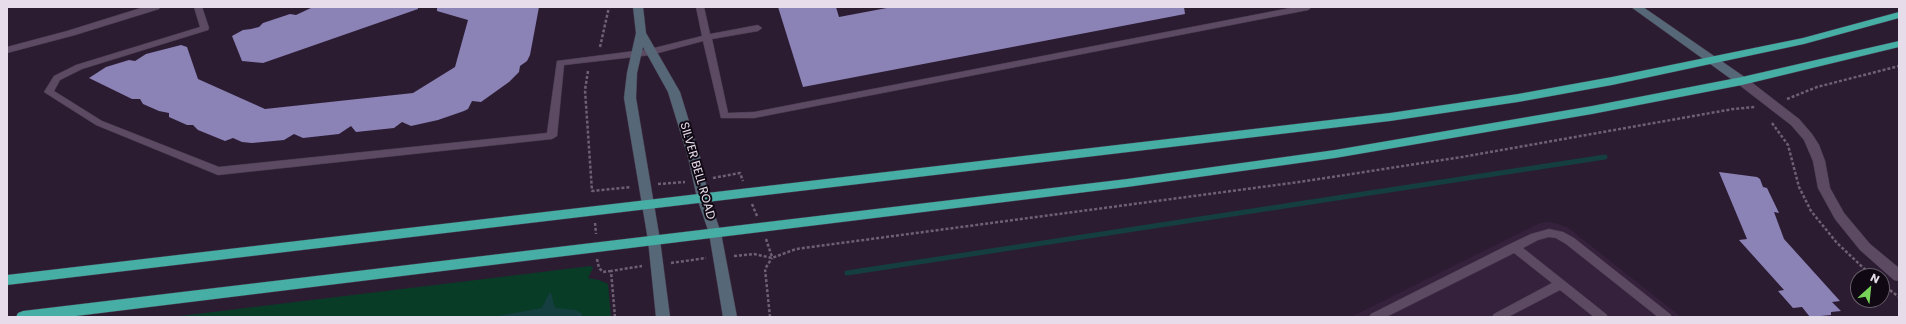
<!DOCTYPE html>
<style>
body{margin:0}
#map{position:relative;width:1906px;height:324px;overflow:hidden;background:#2c1c32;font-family:Poppins,sans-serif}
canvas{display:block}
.frame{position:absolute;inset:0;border:8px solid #e6dcea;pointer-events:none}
.north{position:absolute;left:1850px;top:268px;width:40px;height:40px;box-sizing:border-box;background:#100913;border:1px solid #665d69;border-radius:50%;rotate:27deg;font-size:11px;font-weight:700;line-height:16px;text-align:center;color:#e6dcea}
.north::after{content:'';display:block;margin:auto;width:14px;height:18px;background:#78d158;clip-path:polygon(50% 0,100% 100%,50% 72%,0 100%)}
</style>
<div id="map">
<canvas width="1906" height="324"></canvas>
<div class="frame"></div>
<div class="north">N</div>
</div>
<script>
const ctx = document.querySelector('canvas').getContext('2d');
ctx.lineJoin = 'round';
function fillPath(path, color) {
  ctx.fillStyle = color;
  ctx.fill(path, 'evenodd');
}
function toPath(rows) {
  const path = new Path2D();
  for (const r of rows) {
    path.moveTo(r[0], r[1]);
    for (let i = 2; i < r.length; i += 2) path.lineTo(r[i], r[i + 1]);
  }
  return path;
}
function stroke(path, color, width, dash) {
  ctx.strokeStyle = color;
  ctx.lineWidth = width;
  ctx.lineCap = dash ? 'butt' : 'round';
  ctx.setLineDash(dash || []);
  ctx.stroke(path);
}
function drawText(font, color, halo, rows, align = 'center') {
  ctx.font = font + ' Poppins,sans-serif';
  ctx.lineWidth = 4;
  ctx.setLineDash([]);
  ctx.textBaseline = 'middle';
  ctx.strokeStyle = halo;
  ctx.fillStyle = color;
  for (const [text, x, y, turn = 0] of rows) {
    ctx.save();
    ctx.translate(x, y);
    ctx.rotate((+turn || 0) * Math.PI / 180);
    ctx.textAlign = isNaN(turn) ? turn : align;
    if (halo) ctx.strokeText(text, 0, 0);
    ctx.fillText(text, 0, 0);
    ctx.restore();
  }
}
fillPath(toPath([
 [1551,222,1567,227,1681,317,1351,317,1540,223]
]), '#36213d');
fillPath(toPath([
 [591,266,593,268,588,278,599,280,608,284,611,317,172,317]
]), '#083c27');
fillPath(toPath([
 [549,293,551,293,554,305,556,308,575,310,581,313,583,317,493,317,542,308]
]), '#143e40');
stroke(toPath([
 [847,273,1605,157]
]), '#143e40', 5);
fillPath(toPath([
 [313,7,418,7,418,9,263,63,242,61,232,36,243,30,251,29,259,27,263,23,290,14,296,15],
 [437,7,539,7,530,55,527,61,520,66,519,72,509,82,481,102,472,101,468,109,464,111,438,120,411,126,402,122,394,128,356,132,351,126,339,134,303,138,294,134,284,140,252,143,242,142,233,138,225,141,198,130,193,125,187,125,169,117,169,113,159,111,143,104,140,99,132,99,89,78,106,67,129,60,135,61,146,54,181,45,187,47,198,79,265,109,413,93,455,67,468,20,437,11],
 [778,7,836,7,839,17,892,7,1184,7,1185,14,803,87],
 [1719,172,1757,177,1760,179,1763,187,1767,188,1779,213,1774,212,1784,239,1840,301,1832,302,1841,311,1831,312,1831,315,1810,317,1802,307,1793,308,1778,291,1784,290,1739,240,1747,239]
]), '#8b82b6');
const lane = toPath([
 [194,7,202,7,209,28,208,30,82,69,60,80,54,91,102,121,219,167,547,133,557,61,650,49,702,36,696,7,704,7,710,34,758,25,762,28,758,31,712,39,728,113,754,112,1295,7,1312,7,1308,10,754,118,721,118,703,41,651,55,564,65,557,136,552,139,218,175,96,125,44,92,54,76,76,65,200,27,194,7],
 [1549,229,1563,232,1574,238,1670,314,1672,317,1658,317,1566,244,1556,238,1549,237,1538,240,1523,248,1606,314,1608,317,1594,317,1560,290,1508,317,1492,317,1494,314,1552,283,1514,253,1386,317,1369,317,1371,314,1510,244,1531,234,1549,229]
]);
const street = toPath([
 [144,7,160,7,159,9,75,35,7,53,7,47,67,31,144,7],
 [1742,77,1746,78,1799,119,1812,134,1819,145,1825,161,1830,188,1844,213,1870,244,1899,268,1899,281,1894,280,1860,250,1835,219,1818,188,1813,161,1804,140,1791,125,1738,84,1736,81,1738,78,1742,77]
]);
const secondary = toPath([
 [633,7,643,7,646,33,680,92,700,157,709,198,721,233,737,317,723,317,709,233,697,198,688,157,668,92,643,47,637,73,636,98,660,240,670,317,656,317,648,240,624,98,627,73,636,33,633,7],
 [1631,7,1643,7,1746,78,1748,81,1746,84,1738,84,1631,7]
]);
const highway = toPath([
 [1899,12,1899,18,1804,44,1612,85,1518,102,1390,121,7,285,7,275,1390,113,1518,94,1612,77,1803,38,1899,12],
 [1899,41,1899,47,1742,85,1592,114,1335,158,1127,187,68,317,16,317,18,313,23,311,1127,179,1335,150,1592,106,1742,77,1899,41]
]);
stroke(lane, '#46394b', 1);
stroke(street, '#46394b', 1);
stroke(secondary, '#46394b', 1);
stroke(highway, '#46394b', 1);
stroke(toPath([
 [600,47,609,7],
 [588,71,585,90,592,191,631,187],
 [1787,99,1817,87,1899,66],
 [1772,123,1788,145,1799,187,1811,211,1837,243,1872,276],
 [713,178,740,173,743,181],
 [658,184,685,182],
 [752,204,757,216],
 [595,223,596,234],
 [766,239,772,257],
 [734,256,754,254,772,258,796,249,1299,182,1462,157,1733,109,1755,107],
 [597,259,599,268,603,272,611,271],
 [671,263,706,258],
 [1882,284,1899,297],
 [615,317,611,271,642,266],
 [770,317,765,269,772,258]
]), '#6e6073', 2.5, [3, 2]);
fillPath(lane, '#5c4a63');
fillPath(street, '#5c4a63');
fillPath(secondary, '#566877');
fillPath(highway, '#47aea5');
drawText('12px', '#e6dcea', '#100913', [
 ["SILVER BELL ROAD",697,171,74]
]);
</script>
